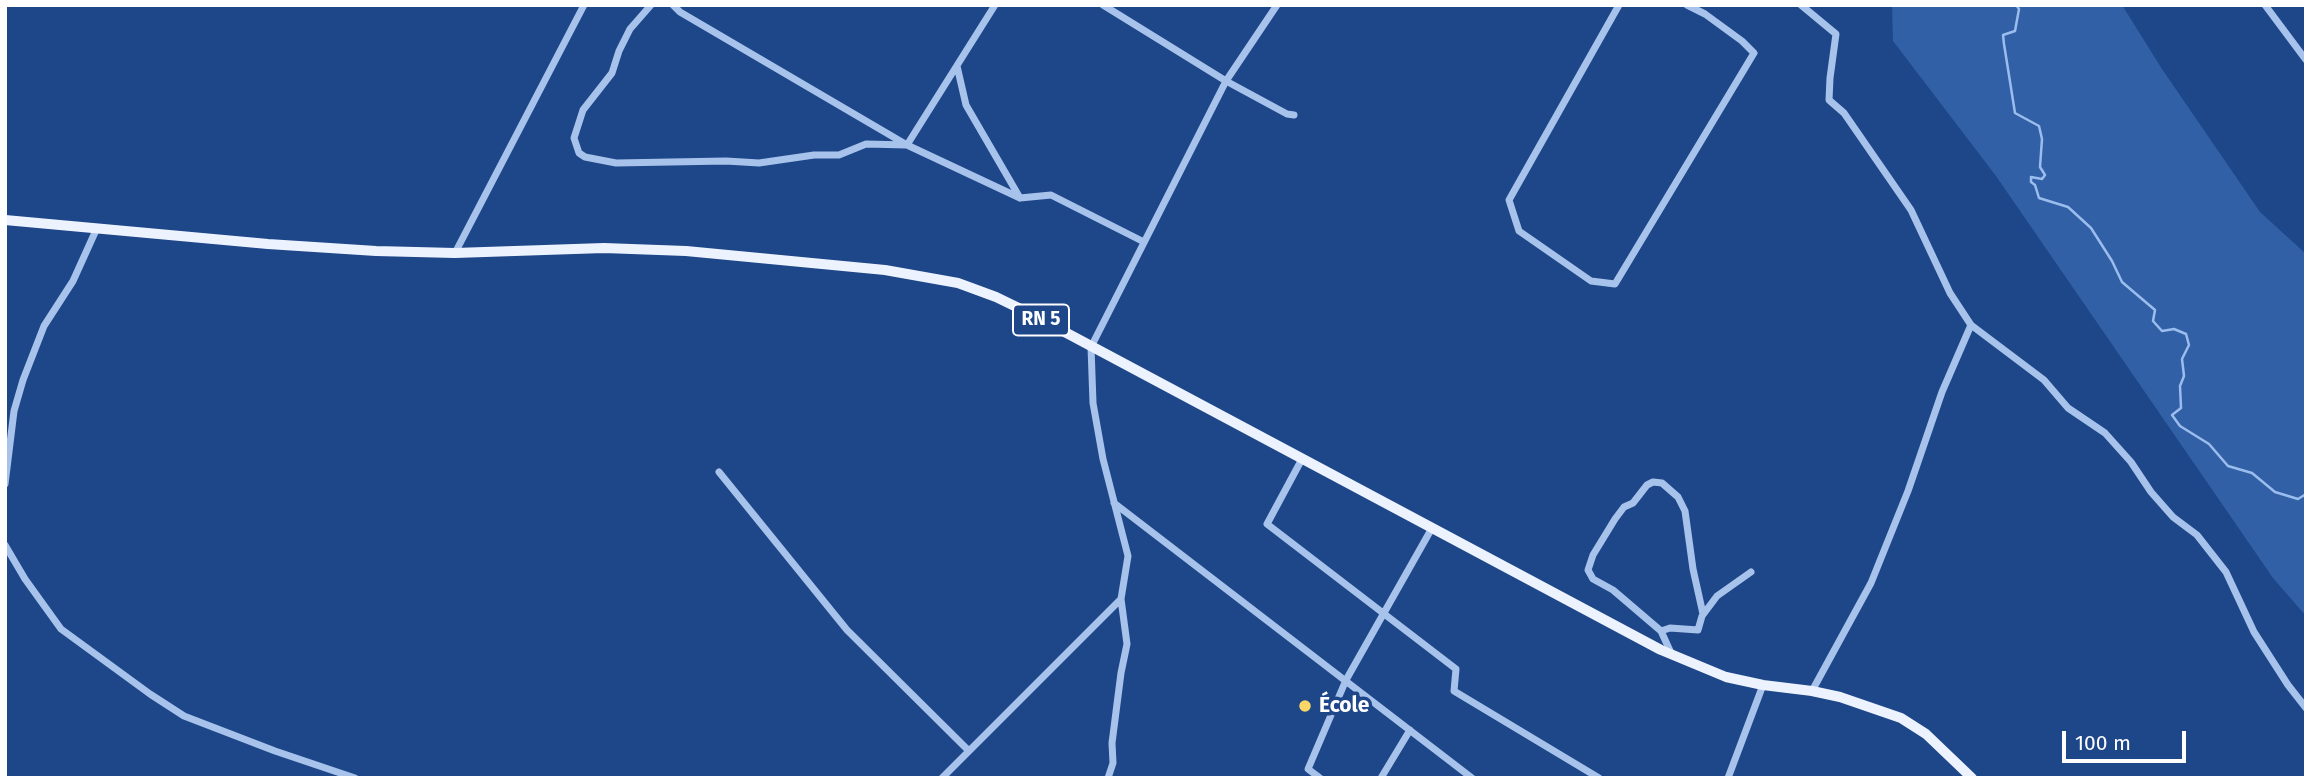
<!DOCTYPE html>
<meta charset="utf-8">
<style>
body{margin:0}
#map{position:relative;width:2311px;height:783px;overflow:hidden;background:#1e4789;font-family:"Fira Sans",sans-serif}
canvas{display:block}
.frame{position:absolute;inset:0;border:7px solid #fff;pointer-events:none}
.scale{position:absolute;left:2062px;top:731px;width:124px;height:32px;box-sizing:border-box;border:4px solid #fff;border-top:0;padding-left:9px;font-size:21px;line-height:24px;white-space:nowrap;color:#fff;-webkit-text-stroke:5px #1e4789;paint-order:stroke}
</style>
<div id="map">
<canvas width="2311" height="783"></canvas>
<div class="frame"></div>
<div class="scale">100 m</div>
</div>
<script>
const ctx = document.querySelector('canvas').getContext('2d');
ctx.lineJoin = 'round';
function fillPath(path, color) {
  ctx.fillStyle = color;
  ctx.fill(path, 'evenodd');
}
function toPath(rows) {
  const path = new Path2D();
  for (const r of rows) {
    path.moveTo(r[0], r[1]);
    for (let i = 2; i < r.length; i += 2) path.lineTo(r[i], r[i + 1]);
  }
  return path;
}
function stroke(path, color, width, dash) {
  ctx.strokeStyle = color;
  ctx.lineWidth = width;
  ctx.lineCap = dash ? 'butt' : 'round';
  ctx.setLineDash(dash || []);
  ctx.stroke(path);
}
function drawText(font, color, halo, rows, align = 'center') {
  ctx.font = font + ' "Fira Sans",sans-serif';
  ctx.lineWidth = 7;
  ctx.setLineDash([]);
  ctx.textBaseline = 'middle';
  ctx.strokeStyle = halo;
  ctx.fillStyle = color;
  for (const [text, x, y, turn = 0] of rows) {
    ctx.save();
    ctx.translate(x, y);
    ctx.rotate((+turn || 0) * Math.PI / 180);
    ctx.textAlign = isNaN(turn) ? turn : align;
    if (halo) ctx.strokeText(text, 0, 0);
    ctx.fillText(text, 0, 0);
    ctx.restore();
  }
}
fillPath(toPath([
 [1892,5,2122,5,2162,69,2260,212,2306,254,2306,616,2273,578,1996,176,1893,41]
]), '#3160a6');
stroke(toPath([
 [2016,5,2019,9,2015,31,2003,35,2004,44,2015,113,2039,126,2042,139,2040,167,2045,175,2042,179,2031,177,2031,182,2035,185,2039,198,2068,207,2091,228,2112,261,2122,282,2155,310,2153,321,2162,331,2174,329,2186,334,2189,345,2182,359,2184,376,2180,386,2181,408,2172,415,2180,426,2209,444,2228,466,2252,473,2275,492,2298,499,2306,494]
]), '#9bbded', 2.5);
stroke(toPath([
 [651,5,630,29,619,51,612,73,583,110,574,138,579,153,585,157,616,163,726,161,759,163,814,155,839,155,866,144,907,145],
 [673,5,680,12,907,145],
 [995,5,907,145,1020,198,1051,195,1144,242],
 [1103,5,1226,81,1287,114,1294,115],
 [1619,5,1509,200,1519,231,1591,281,1615,284,1754,53,1742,41,1705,14,1687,5],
 [1801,5,1836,34,1830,78,1829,100,1844,113,1911,210,1950,293,1971,325,2044,380,2068,408,2105,433,2131,462,2151,492,2173,517,2197,535,2226,572,2254,632,2288,685,2306,708],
 [2265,5,2306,60],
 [957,66,966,105,1020,198],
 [455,253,584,5],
 [1302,459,1267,524,1456,669,1454,691,1599,778],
 [719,472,847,630,969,751],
 [5,484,14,411,23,380,44,326,73,281,97,228],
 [1114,503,1472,778],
 [5,545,25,579,61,629,150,694,184,716,275,751,355,778],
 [1661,631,1613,590,1593,579,1588,570,1593,555,1615,519,1624,507,1633,503,1647,485,1653,482,1662,483,1678,497,1685,511,1693,569,1703,614],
 [1671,653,1661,631,1670,628,1698,630,1702,616,1717,596,1751,572],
 [1812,691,1871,583,1908,491,1942,392,1971,325],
 [942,778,1121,599,1128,556,1103,459,1093,403,1091,347,1226,81,1277,5],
 [1108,778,1113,763,1112,743,1121,673,1127,644,1121,599],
 [1320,778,1308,769,1346,680,1432,528],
 [1381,778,1410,730],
 [1728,778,1763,685]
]), '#a8c3eb', 7);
stroke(toPath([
 [5,220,268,244,376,251,455,253,604,248,686,251,885,270,958,283,996,297,1031,314,1661,650,1726,677,1763,685,1812,691,1840,697,1901,718,1926,734,1972,778]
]), '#edf3fe', 10);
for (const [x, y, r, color] of [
 [1305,706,7,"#fbd767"]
]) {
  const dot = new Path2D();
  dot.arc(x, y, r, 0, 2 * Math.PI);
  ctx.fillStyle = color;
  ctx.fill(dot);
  stroke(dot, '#1e4789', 2.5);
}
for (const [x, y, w] of [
 [1041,320,56]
]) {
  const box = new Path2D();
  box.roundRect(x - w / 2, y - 15.5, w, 31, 5);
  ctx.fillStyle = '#1e4789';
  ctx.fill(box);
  stroke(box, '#fff', 2);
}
drawText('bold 19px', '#fff', null, [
 ["RN 5",1041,320]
]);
drawText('bold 21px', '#fff', '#1e4789', [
 ["École",1319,706]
], 'left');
</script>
